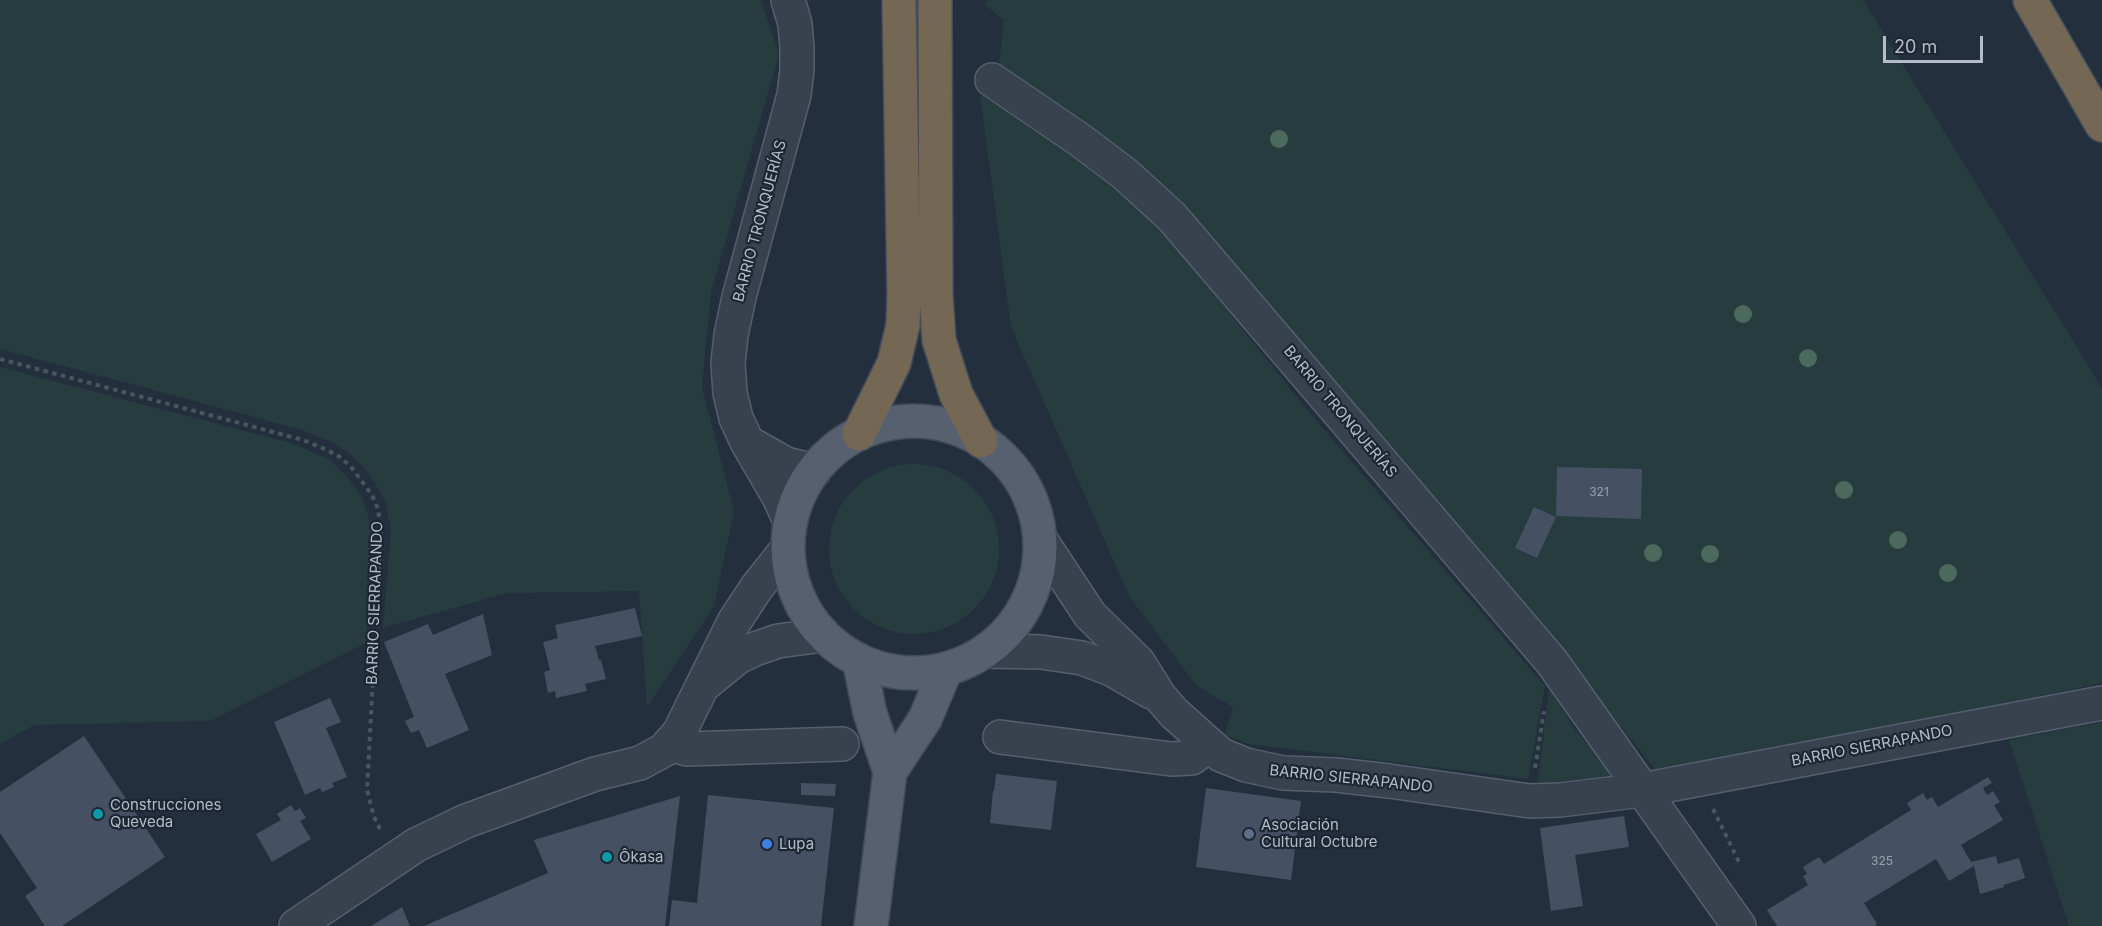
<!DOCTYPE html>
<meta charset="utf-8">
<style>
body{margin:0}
#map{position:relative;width:2102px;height:926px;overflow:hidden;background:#242f3e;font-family:Inter,sans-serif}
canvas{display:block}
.scale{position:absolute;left:1883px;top:36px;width:100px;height:27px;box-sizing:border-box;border:3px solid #b4bcc9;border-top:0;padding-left:8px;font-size:18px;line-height:21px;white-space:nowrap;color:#b4bcc9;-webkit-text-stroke:4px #1d2633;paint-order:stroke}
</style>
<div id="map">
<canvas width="2102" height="926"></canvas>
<div class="scale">20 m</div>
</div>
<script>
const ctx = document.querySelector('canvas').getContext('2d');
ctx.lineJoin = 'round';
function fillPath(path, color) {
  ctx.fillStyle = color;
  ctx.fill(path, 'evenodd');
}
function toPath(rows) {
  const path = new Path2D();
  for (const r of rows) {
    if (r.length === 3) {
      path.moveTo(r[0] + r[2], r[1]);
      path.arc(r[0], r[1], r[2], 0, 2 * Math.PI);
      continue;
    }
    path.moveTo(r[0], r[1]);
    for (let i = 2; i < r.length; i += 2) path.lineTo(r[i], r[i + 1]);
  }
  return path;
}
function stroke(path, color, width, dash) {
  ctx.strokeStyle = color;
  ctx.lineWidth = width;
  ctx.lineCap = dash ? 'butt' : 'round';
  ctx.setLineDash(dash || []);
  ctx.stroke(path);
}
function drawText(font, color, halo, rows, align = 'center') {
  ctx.font = font + ' Inter,sans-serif';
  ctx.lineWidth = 4.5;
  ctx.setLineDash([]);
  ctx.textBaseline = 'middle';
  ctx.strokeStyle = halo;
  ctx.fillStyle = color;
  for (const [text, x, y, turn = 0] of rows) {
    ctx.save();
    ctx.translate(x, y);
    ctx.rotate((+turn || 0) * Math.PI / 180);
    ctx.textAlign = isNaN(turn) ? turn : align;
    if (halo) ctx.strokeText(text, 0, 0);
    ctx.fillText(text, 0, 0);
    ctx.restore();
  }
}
fillPath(toPath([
 [0,0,761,0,779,54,711,292,702,387,734,511,714,606,647,707,639,591,507,593,383,628,391,530,385,499,365,468,350,454,332,442,299,429,0,349],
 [986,0,1863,0,2102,388,2102,683,1992,706,1655,769,1518,601,1111,147,999,65,1004,20,985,5],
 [980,94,1057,145,1153,218,1313,417,1545,686,1528,779,1248,744,1225,735,1233,707,1196,685,1129,596,1011,327],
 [0,367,291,443,330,460,349,479,362,497,373,532,366,643,210,721,34,725,0,744],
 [914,549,85],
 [1549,688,1575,730,1616,775,1550,783,1538,782],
 [2102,722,2102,926,2069,926,2009,740]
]), '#263c3f');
fillPath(toPath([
 [1557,467,1642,469,1641,519,1556,516],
 [1534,507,1556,517,1537,558,1515,548],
 [635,608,642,636,595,646,599,660,601,660,606,679,585,684,587,691,556,698,555,691,548,693,544,672,550,670,543,642,558,638,555,625],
 [483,614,492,655,445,674,469,730,427,748,419,730,411,733,405,721,414,717,384,642,428,624,433,635],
 [330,698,341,722,326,728,347,777,332,783,334,787,322,792,320,788,305,795,274,722],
 [84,736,165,857,62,926,45,926,25,896,37,888,0,833,0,792],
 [996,774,1057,781,1051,830,990,823,993,791,994,791],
 [1988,777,1992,783,1983,788,1987,795,1993,791,2000,802,1994,805,2003,820,1961,845,1971,862,1996,856,1998,864,2019,858,2025,878,2004,885,2004,887,1980,894,1974,866,1949,881,1936,859,1864,903,1877,924,1875,926,1777,926,1767,910,1808,885,1803,876,1807,874,1803,867,1819,857,1824,864,1911,810,1907,803,1923,793,1927,800,1932,797,1938,807],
 [801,783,836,784,835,796,801,795],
 [1206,788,1301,801,1291,880,1196,867],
 [708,795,834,808,821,926,669,926,672,900,697,903],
 [680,796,665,926,424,926,548,873,534,840],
 [291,805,295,811,300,808,306,818,300,821,311,839,272,862,256,834,281,820,277,814],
 [1624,816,1629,847,1575,855,1583,906,1551,911,1540,828],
 [402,907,410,926,371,926]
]), '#455162');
const minor = toPath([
 [992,80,1080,140,1125,174,1172,217,1552,662,1739,926],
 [747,442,736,418,730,393,728,363,731,335,739,297,794,95,797,70,797,47,795,24,788,0],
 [790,521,779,497,747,442,786,464,814,471],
 [1040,539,1090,615,1138,662,1160,697,1174,713,1221,755,1246,765,1283,773,1336,775,1389,781,1530,801,1560,800,1642,790,2102,703],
 [986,651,1041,652,1082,658,1111,669,1151,692],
 [706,683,738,657,755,649,778,641,823,635],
 [1000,737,1171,759,1192,758,1209,745],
 [670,744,687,749,842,744],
 [296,926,416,845,466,821,595,774,640,763,664,750,679,733,734,622,757,587,788,548]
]);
const major = toPath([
 [914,547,126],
 [859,660,870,713,890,772,871,926],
 [890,772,925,719,946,669]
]);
const highway = toPath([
 [935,0,936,296,939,340,956,394,981,441],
 [2030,0,2102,125],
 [859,434,894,363,903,325,904,296,899,0]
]);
stroke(minor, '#565f6c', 36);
stroke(major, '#414a57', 36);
stroke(highway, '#434c59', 36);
stroke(toPath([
 [0,359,303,440,327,450,340,457,352,468,372,495,378,509,381,530,367,790,374,817,380,829],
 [1535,768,1544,711],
 [1713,809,1740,864]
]), '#44595c', 4, [4.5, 4.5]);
stroke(minor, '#38414e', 33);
stroke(major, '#56606e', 33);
stroke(highway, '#746855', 33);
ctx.fillStyle = '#4b6a5d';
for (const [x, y] of [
 [1279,139],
 [1743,314],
 [1808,358],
 [1844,490],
 [1898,540],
 [1653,553],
 [1710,554],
 [1948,573]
]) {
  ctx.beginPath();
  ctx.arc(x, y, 9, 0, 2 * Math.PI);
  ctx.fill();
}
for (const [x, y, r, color] of [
 [98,814,6,"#0f9aa8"],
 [1249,834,6,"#5c6f8a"],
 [767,844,6,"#3f7fe0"],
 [607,857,6,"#0f9aa8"]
]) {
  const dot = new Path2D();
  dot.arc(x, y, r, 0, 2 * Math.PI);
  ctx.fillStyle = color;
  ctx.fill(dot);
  stroke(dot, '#1d2633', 2);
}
drawText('12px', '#98a1af', null, [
 ["321",1599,492],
 ["325",1882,861]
]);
drawText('15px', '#b4bcc9', '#1d2633', [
 ["BARRIO TRONQUERÍAS",760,221,-75],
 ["BARRIO TRONQUERÍAS",1340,412,50],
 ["BARRIO SIERRAPANDO",375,603,-88],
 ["BARRIO SIERRAPANDO",1872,746,-11],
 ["BARRIO SIERRAPANDO",1351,779,6]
]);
drawText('15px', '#b4bcc9', '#1d2633', [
 ["Construcciones",110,805],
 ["Queveda",110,822],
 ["Asociación",1261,825],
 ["Cultural Octubre",1261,842],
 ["Lupa",779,844],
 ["Ôkasa",619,857]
], 'left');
</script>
